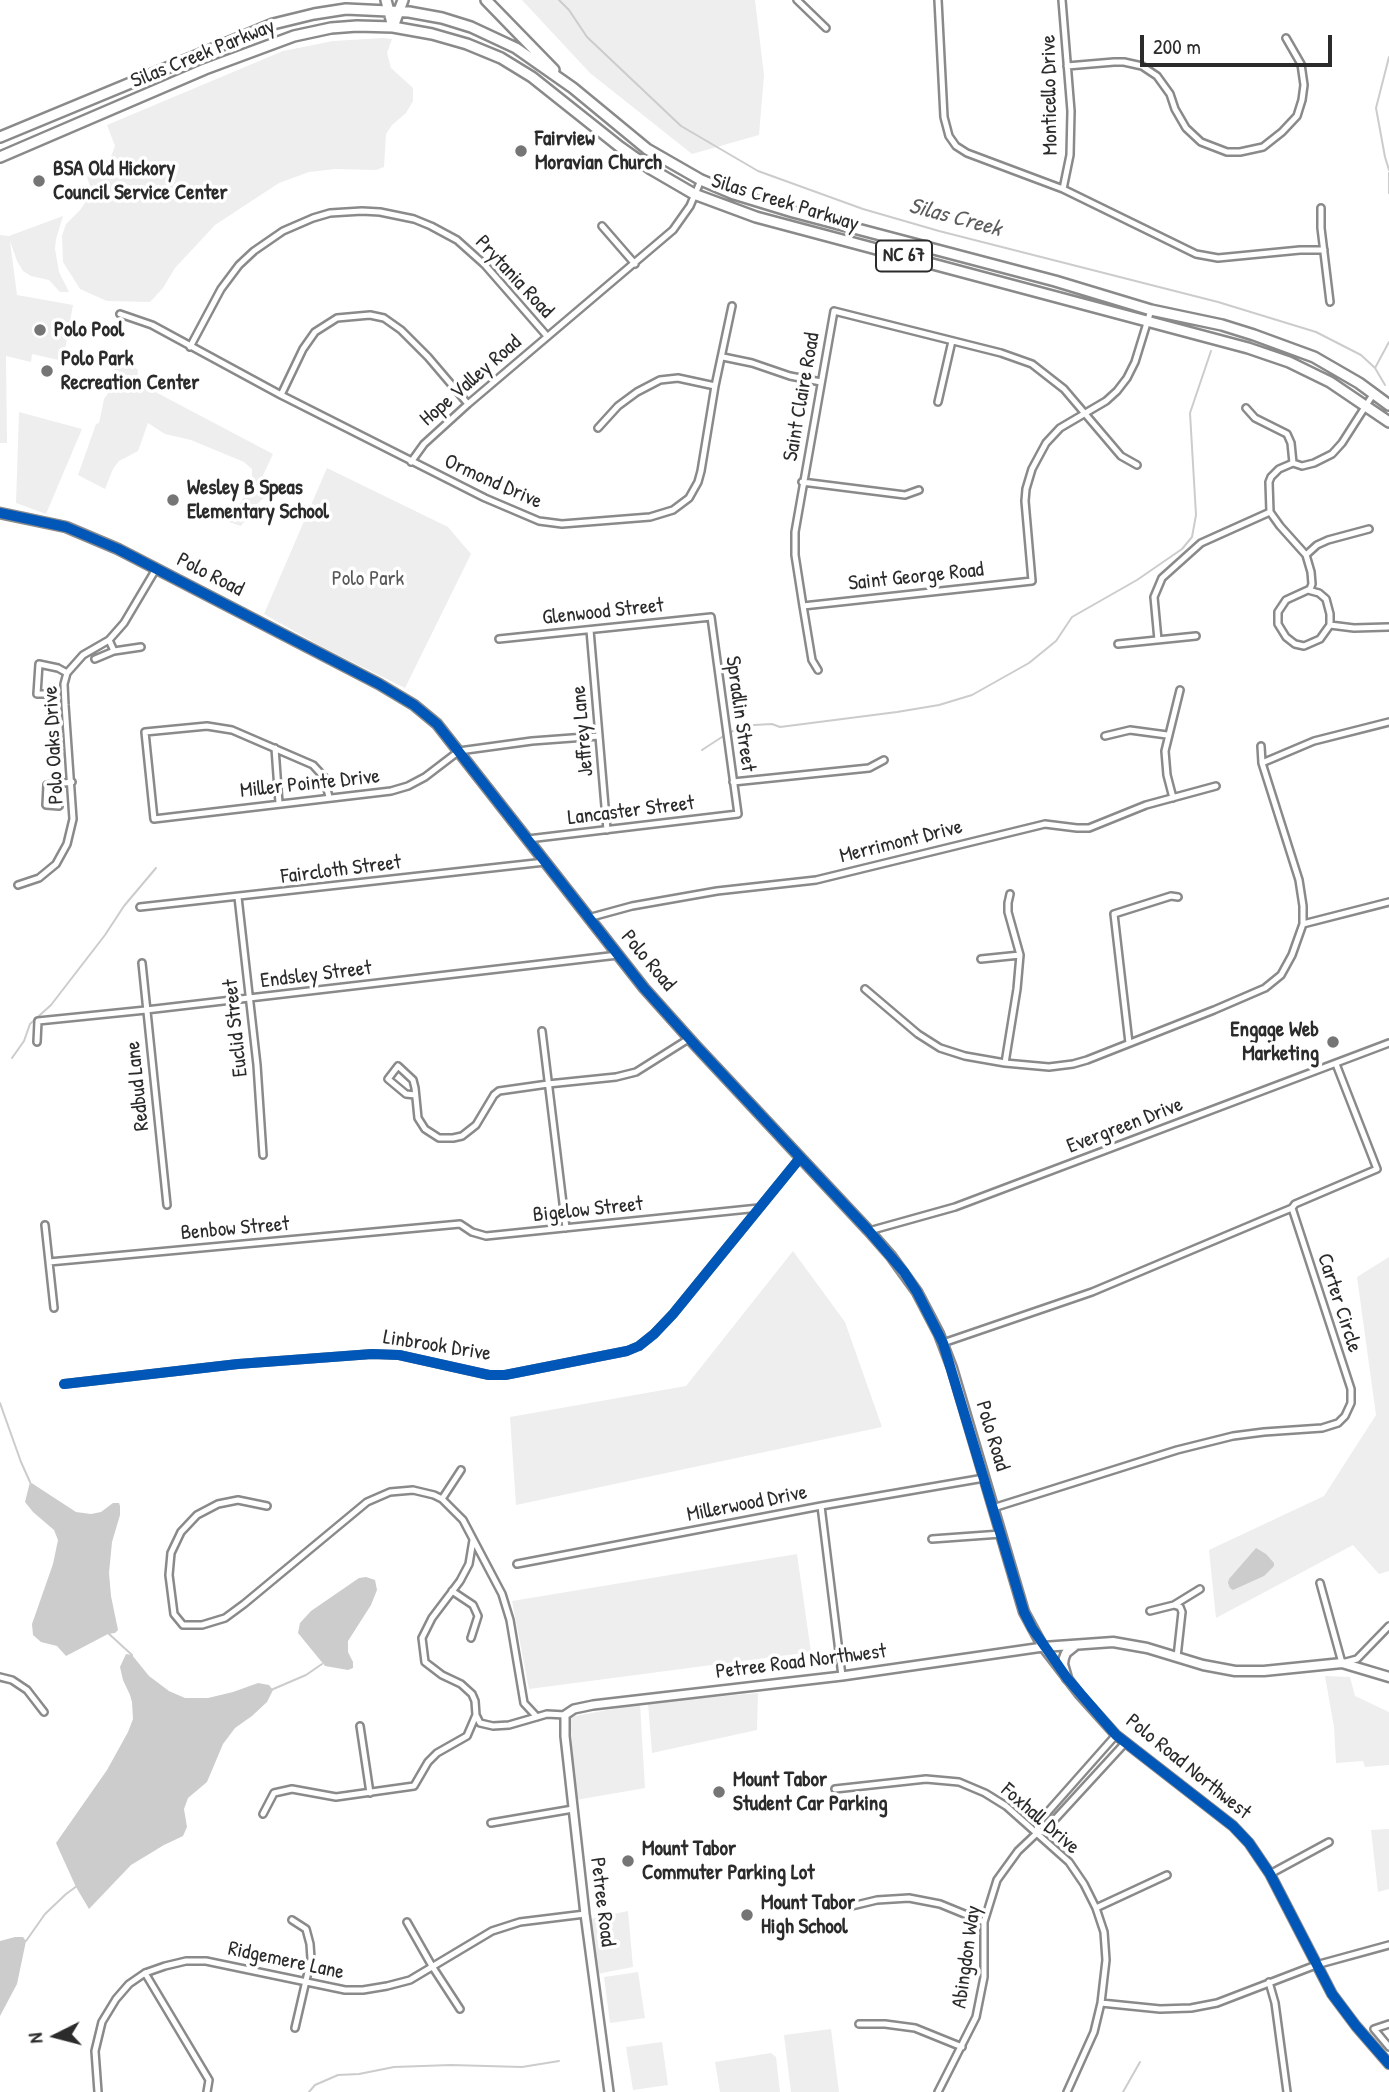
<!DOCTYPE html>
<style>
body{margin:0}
#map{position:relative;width:1389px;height:2092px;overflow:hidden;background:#fff;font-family:"Patrick Hand",sans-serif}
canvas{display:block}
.north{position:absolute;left:21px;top:2001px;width:70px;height:70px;-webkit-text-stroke:5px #fff;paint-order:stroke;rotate:264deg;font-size:19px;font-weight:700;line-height:28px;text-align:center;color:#2b2b2b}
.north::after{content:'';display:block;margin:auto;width:24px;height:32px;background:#2b2b2b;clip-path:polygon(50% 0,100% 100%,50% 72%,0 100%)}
.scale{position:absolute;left:1140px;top:35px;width:192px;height:32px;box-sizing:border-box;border:4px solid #2b2b2b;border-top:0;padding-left:9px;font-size:21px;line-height:24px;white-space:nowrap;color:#2b2b2b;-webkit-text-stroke:5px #fff;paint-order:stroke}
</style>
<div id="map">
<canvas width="1389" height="2092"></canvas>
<div class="north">N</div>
<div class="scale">200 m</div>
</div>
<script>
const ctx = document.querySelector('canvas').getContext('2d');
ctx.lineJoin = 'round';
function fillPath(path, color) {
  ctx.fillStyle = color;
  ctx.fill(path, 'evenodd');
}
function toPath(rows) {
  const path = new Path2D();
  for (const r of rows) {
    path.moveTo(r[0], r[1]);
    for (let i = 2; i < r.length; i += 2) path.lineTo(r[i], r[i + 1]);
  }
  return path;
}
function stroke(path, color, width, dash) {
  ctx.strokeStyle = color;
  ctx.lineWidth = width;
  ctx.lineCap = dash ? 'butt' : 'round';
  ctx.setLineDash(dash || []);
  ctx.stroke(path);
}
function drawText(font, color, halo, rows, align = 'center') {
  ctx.font = font + ' "Patrick Hand",sans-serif';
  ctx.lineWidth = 7;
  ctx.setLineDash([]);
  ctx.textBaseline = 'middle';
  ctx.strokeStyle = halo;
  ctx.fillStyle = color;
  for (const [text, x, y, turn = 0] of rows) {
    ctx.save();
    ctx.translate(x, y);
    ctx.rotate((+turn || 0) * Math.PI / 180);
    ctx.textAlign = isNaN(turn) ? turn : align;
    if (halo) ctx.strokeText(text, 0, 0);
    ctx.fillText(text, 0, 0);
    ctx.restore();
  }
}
fillPath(toPath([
 [522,0,755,0,764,75,759,135,692,154,590,73],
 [384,38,392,39,387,53,391,68,413,88,413,101,406,113,392,125,386,134,384,167,376,170,335,169,309,172,279,183,215,225,175,268,163,288,150,302,107,301,80,289,63,262,62,236,66,224,80,210,92,193,87,177,96,166,110,159,115,146,107,125,283,51,333,41],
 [63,216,56,239,55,249,59,272,69,292,60,292,49,280,31,276,23,271,17,261,10,241,17,295,73,305,63,361,32,354,31,362,6,356,7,443,0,443,0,235,9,236],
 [122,361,130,364,138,370,137,379,144,386,273,454,259,484,267,495,254,507,241,526,229,522,247,491,252,478,252,469,244,462,191,440,165,434,148,423,138,451,119,461,113,469,105,489,78,475,96,424,99,423,104,399,114,385,115,365],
 [19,412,82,429,46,514,16,503],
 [327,468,448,527,471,554,405,688,326,649,264,614],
 [793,1251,845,1322,882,1427,516,1505,510,1417,686,1386],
 [1389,1257,1389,1571,1379,1574,1353,1545,1216,1618,1209,1550,1324,1496,1376,1415,1357,1277],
 [797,1554,811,1652,529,1689,512,1601],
 [1325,1676,1350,1677,1355,1696,1389,1712,1389,1765,1365,1767,1363,1761,1336,1763,1334,1727],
 [758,1693,757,1730,652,1753,648,1703],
 [640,1704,645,1788,576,1800,570,1717],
 [1389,1829,1389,1889,1378,1892,1371,1830],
 [628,1911,633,1967,597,1974,590,1919],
 [638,1972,645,2018,610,2023,604,1977],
 [831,2029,839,2092,791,2092,784,2035],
 [662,2042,668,2085,633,2090,626,2047],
 [771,2053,776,2057,780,2092,720,2092,715,2062]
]), '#eee');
fillPath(toPath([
 [30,1482,76,1512,91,1514,101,1512,113,1503,119,1503,120,1506,120,1515,112,1542,109,1573,111,1596,118,1630,115,1633,108,1634,66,1656,57,1646,41,1642,33,1635,32,1624,53,1564,58,1540,54,1530,33,1512,25,1502],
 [1256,1548,1266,1554,1274,1563,1274,1566,1264,1576,1233,1590,1230,1588,1228,1583,1229,1579],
 [366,1577,375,1580,377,1590,371,1605,348,1641,348,1652,353,1662,353,1668,348,1670,325,1666,298,1633,300,1623,311,1611,359,1578],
 [126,1654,132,1655,149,1676,169,1691,185,1698,208,1698,233,1692,258,1683,269,1685,273,1690,267,1702,252,1716,235,1728,223,1744,207,1782,188,1798,184,1809,187,1827,183,1836,164,1845,131,1865,89,1909,76,1887,56,1843,107,1770,128,1732,133,1719,132,1702,130,1695,123,1680,120,1667],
 [15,1937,23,1937,26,1941,17,1984,0,2016,0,1941]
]), '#ccc');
stroke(toPath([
 [559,0,569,10,587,37,681,126,758,171,863,209,939,231,1218,302,1316,332,1361,355,1375,368,1385,385],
 [1389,57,1376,108,1385,157,1389,170],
 [1389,173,1389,193],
 [1375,368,1389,342],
 [730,732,754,725,772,724,780,727,897,712,939,705,972,695,1029,663,1056,641,1072,617,1137,580,1182,549,1192,537,1196,515,1190,413,1211,351],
 [702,750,725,735],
 [12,1058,24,1041,30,1024,51,1005,105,935,124,906,156,868],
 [0,1403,21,1462,30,1482],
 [108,1633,132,1655],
 [271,1690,306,1675,322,1664],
 [26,1941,45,1914,66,1894,77,1886],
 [309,2092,315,2085,338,2075,359,2074,394,2067,451,2065,522,2067,559,2061],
 [1123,2092,1140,2062]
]), '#ccc', 2);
const minor = toPath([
 [797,0,826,28],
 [938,0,944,117,949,136,956,146,967,153,1063,189,1196,254,1218,258,1300,250,1324,250],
 [1062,0,1071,111,1070,155,1063,189],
 [1067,66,1114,62,1124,62,1142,66,1157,76,1170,94,1175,109,1186,128,1201,142,1227,152,1240,152,1263,147,1282,132,1297,116,1302,100,1304,85,1301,64,1286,38],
 [1321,208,1321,228,1330,302],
 [602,226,635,264],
 [120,314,152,325,281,395,485,498,539,521,562,524,650,517,673,510,689,498,698,482,701,471,715,386,732,306],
 [190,347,221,289,239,265,254,251,283,231,313,218,330,213,362,211,380,212,414,219,431,226,457,240,485,265,547,336],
 [723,357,752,363,790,376,821,382],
 [281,395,303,349,315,332,337,318,370,315,384,318,401,330,428,357,468,404],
 [938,402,952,341],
 [1246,408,1255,418,1287,434,1291,443,1293,463],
 [598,428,618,406,637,392,660,380,678,378,715,386],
 [411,462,424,444,468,404,673,230,690,206,701,180],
 [802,482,905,495,919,490],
 [1306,555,1317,545,1328,540,1369,529],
 [1308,590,1319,593,1326,599,1330,614,1330,625,1320,639,1304,646,1295,644,1286,637,1278,624,1278,612,1286,600,1310,589,1312,584,1311,572,1306,555,1280,526,1270,512,1269,482,1271,477,1279,469,1293,463,1302,466,1314,463,1332,454,1342,443,1374,393],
 [803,606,1032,581,1025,501,1026,489,1032,469,1046,443,1060,428,1106,401,1117,391,1127,378,1135,362,1151,310],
 [1330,625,1354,628,1388,627],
 [590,630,607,830],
 [499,639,711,617,738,814,528,839],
 [1158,640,1154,597,1162,578,1201,543,1270,512],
 [1118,644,1196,636],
 [114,651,141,647],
 [95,659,114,651,109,640],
 [818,670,812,660,803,606,795,555,795,532,834,311,1001,353,1032,364,1064,389,1121,456,1137,465],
 [52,694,37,694,39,664,58,668,67,673],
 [1105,736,1130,730,1167,735],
 [275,748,279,803],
 [1262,763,1314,741,1389,722],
 [733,782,869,768,884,760],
 [329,797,324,777,313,765,232,730,207,726,145,732,154,819,391,791,408,786,425,777,459,751,532,741,599,736],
 [1173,798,1167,775,1165,751,1180,690],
 [59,806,46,805,47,785,72,782],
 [18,885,39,878,56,864,67,844,73,819,65,705,64,684,67,673,83,655,109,640,124,623,156,569],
 [238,897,257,1065,263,1155],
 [140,907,545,862],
 [588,918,632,906,717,891,816,880,1045,824,1077,828,1089,828,1146,805,1216,786],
 [1303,924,1389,902],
 [981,959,1020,955],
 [142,963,167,1205],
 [865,989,918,1034,940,1048,965,1056,1005,1063,1049,1067,1073,1064,1087,1060,1214,1010,1265,988,1281,975,1292,955,1303,924,1303,906,1299,880,1262,763,1261,746],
 [542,1031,566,1228],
 [37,1042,38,1021,146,1010,618,955],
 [1129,1043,1114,914,1171,896,1178,897],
 [1005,1063,1017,989,1020,955,1008,912,1008,903,1010,894],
 [415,1095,406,1094,388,1079,398,1066,413,1080,415,1088,418,1118,425,1129,439,1138,453,1138,462,1136,476,1125,494,1095,499,1091,548,1084,616,1077,636,1072,690,1038],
 [45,1225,54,1308],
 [869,1231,955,1207,1389,1043],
 [49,1262,460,1224,472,1232,486,1236,759,1208],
 [943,1343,1092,1292,1275,1215,1292,1208,1295,1204,1377,1169,1336,1064],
 [64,1384,238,1364,372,1354,399,1355,489,1375,505,1375,627,1351,639,1346,654,1334,673,1314,800,1158],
 [442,1499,461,1470],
 [267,1506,238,1500,218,1504,197,1515,181,1532,171,1553,169,1575,174,1614,183,1625,202,1625,225,1618,244,1604,367,1502,390,1492,413,1490,434,1495,442,1499,463,1520,502,1594,510,1620,524,1703,537,1717],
 [821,1506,842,1676],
 [993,1508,1177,1450,1233,1436,1264,1432,1322,1428,1338,1423,1345,1416,1351,1403,1351,1389,1292,1208],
 [932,1539,1001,1534],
 [517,1564,821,1506,984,1478],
 [1320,1583,1342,1663,1357,1659,1389,1626],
 [452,1591,473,1605,478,1616,471,1638],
 [1174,1605,1200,1589],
 [1150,1611,1174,1605,1180,1607,1182,1612,1177,1657],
 [0,1677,12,1680,27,1690,44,1712],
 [476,1715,480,1723,493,1726,509,1725,547,1714,565,1715],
 [360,1726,370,1793],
 [835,1789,926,1779,959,1782,985,1793,1006,1806,1069,1862,1084,1884,1096,1908,1104,1932,1106,1960,1101,2003,1094,2032,1067,2092],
 [263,1814,274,1793,292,1789,336,1797,414,1786,428,1762,437,1753,467,1736,476,1715,475,1701,472,1694,461,1684,442,1675,425,1662,422,1638,432,1618,460,1581,469,1564,473,1540],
 [491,1823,573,1809],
 [1037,1833,1038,1823,1116,1735],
 [1270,1874,1329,1842],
 [852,1906,877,1900,909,1898,940,1904,984,1922],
 [1096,1908,1167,1875],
 [292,1920,306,1929,310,1944,311,1959,295,2028],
 [407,1922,432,1966,460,2009],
 [145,1973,209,2080,207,2092],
 [1269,1982,1275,2003,1287,2092],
 [1101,2003,1160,2009,1191,2008,1217,2003,1316,1965,1389,1945],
 [859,2024,885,2024,915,2028,962,2047],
 [1389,2024,1374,2029,1389,2047],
 [98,2092,95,2051,102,2022,116,1999,129,1984,145,1973,165,1966,186,1961,206,1961,345,1990,363,1990,387,1986,410,1980,492,1931,520,1922,585,1914],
 [938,2092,976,2017,984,1977,984,1922,997,1880,1018,1851,1037,1833,1046,1829,1125,1743]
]);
const tertiary = toPath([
 [609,2092,585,1914,565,1736,565,1715,574,1709,593,1705,842,1676,1043,1647,1080,1695,1116,1735,1233,1826,1249,1843,1270,1874,1332,1994,1356,2026,1389,2064]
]);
const secondary = toPath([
 [0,513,66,527,118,549,379,684,414,705,437,724,644,988,696,1046,869,1231,891,1256,917,1292,939,1334,952,1368,1024,1612,1043,1647,1113,1642,1147,1648,1203,1665,1235,1671,1264,1671,1342,1663,1389,1677],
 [1067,1678,1063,1664,1064,1658,1066,1653,1076,1645]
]);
const primary = toPath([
 [386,0,393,27],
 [486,0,554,70],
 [393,27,403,0],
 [0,137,273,24,314,14,346,9,409,12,442,18,471,27,516,48,573,88,647,149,701,180,734,194,793,212,1055,281,1151,310,1222,325,1254,335,1314,357,1359,383,1389,405],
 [0,157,205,69,294,36,331,28,357,26,393,27,432,34,467,44,501,58,532,77,620,147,651,169,694,194,756,217,1248,348,1289,362,1330,382,1389,422]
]);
stroke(minor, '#8a8a8a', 10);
stroke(tertiary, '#8a8a8a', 12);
stroke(secondary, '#8a8a8a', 13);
stroke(primary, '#8a8a8a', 14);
stroke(minor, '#fff', 5);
stroke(tertiary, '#fff', 7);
stroke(secondary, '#fff', 8);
stroke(primary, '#fff', 9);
stroke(toPath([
 [0,513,66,527,118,549,379,684,414,705,437,724,644,988,696,1046,869,1231,904,1272,917,1292,943,1343,1024,1612,1032,1628,1067,1678,1116,1735,1233,1826,1249,1843,1270,1874,1332,1994,1356,2026,1389,2064],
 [64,1384,238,1364,372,1354,399,1355,489,1375,505,1375,627,1351,639,1346,654,1334,673,1314,800,1158]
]), '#0057b8', 10);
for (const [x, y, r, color] of [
 [521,151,7,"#757575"],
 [39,181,7,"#757575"],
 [40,330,7,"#757575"],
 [47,371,7,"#757575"],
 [173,500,7,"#757575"],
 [1333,1042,7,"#757575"],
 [719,1792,7,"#757575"],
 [628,1861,7,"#757575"],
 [747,1915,7,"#757575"]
]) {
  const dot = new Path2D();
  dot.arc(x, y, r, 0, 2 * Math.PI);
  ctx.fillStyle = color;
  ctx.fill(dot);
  stroke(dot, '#fff', 2.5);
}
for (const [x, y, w] of [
 [904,256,56]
]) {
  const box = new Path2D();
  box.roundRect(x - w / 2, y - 15.5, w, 31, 5);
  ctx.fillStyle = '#fff';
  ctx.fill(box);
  stroke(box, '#2b2b2b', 2);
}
drawText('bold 19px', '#2b2b2b', null, [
 ["NC 67",904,256]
]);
drawText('21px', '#2b2b2b', '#fff', [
 ["Silas Creek Parkway",203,54,-22],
 ["Monticello Drive",1050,95,-91],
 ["Silas Creek Parkway",785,203,17],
 ["Prytania Road",514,277,47],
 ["Hope Valley Road",471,381,-41],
 ["Saint Claire Road",802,397,-80],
 ["Ormond Drive",493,482,24],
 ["Polo Road",210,575,27],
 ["Saint George Road",916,577,-6],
 ["Glenwood Street",603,612,-6],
 ["Spradlin Street",740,714,82],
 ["Jeffrey Lane",583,731,-95],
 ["Polo Oaks Drive",54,745,-93],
 ["Miller Pointe Drive",310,784,-6],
 ["Lancaster Street",631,811,-7],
 ["Merrimont Drive",901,842,-14],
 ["Faircloth Street",341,870,-7],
 ["Polo Road",648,961,50],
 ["Endsley Street",316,975,-7],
 ["Euclid Street",236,1028,-96],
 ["Redbud Lane",138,1086,-96],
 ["Evergreen Drive",1125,1126,-21],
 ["Bigelow Street",588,1210,-6],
 ["Benbow Street",235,1229,-5],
 ["Carter Circle",1339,1303,72],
 ["Linbrook Drive",437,1346,9],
 ["Polo Road",992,1436,73],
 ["Millerwood Drive",747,1504,-11],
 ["Petree Road Northwest",801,1662,-7],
 ["Polo Road Northwest",1188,1767,39],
 ["Foxhall Drive",1040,1819,41],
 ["Petree Road",602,1902,83],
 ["Abingdon Way",967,1957,-82],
 ["Ridgemere Lane",286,1961,12]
]);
drawText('bold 21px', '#2b2b2b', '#fff', [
 ["Fairview",535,139],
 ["Moravian Church",535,163],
 ["BSA Old Hickory",53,169],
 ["Council Service Center",53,193],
 ["Polo Pool",54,330],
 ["Polo Park",61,359],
 ["Recreation Center",61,383],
 ["Wesley B Speas",187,488],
 ["Elementary School",187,512],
 ["Engage Web",1319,1030,"right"],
 ["Marketing",1319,1054,"right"],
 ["Mount Tabor",733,1780],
 ["Student Car Parking",733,1804],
 ["Mount Tabor",642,1849],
 ["Commuter Parking Lot",642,1873],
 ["Mount Tabor",761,1903],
 ["High School",761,1927]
], 'left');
drawText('21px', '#585858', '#fff', [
 ["Polo Park",368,579]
]);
drawText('italic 23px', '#5c5c5c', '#fff', [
 ["Silas Creek",955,218,15]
]);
</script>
